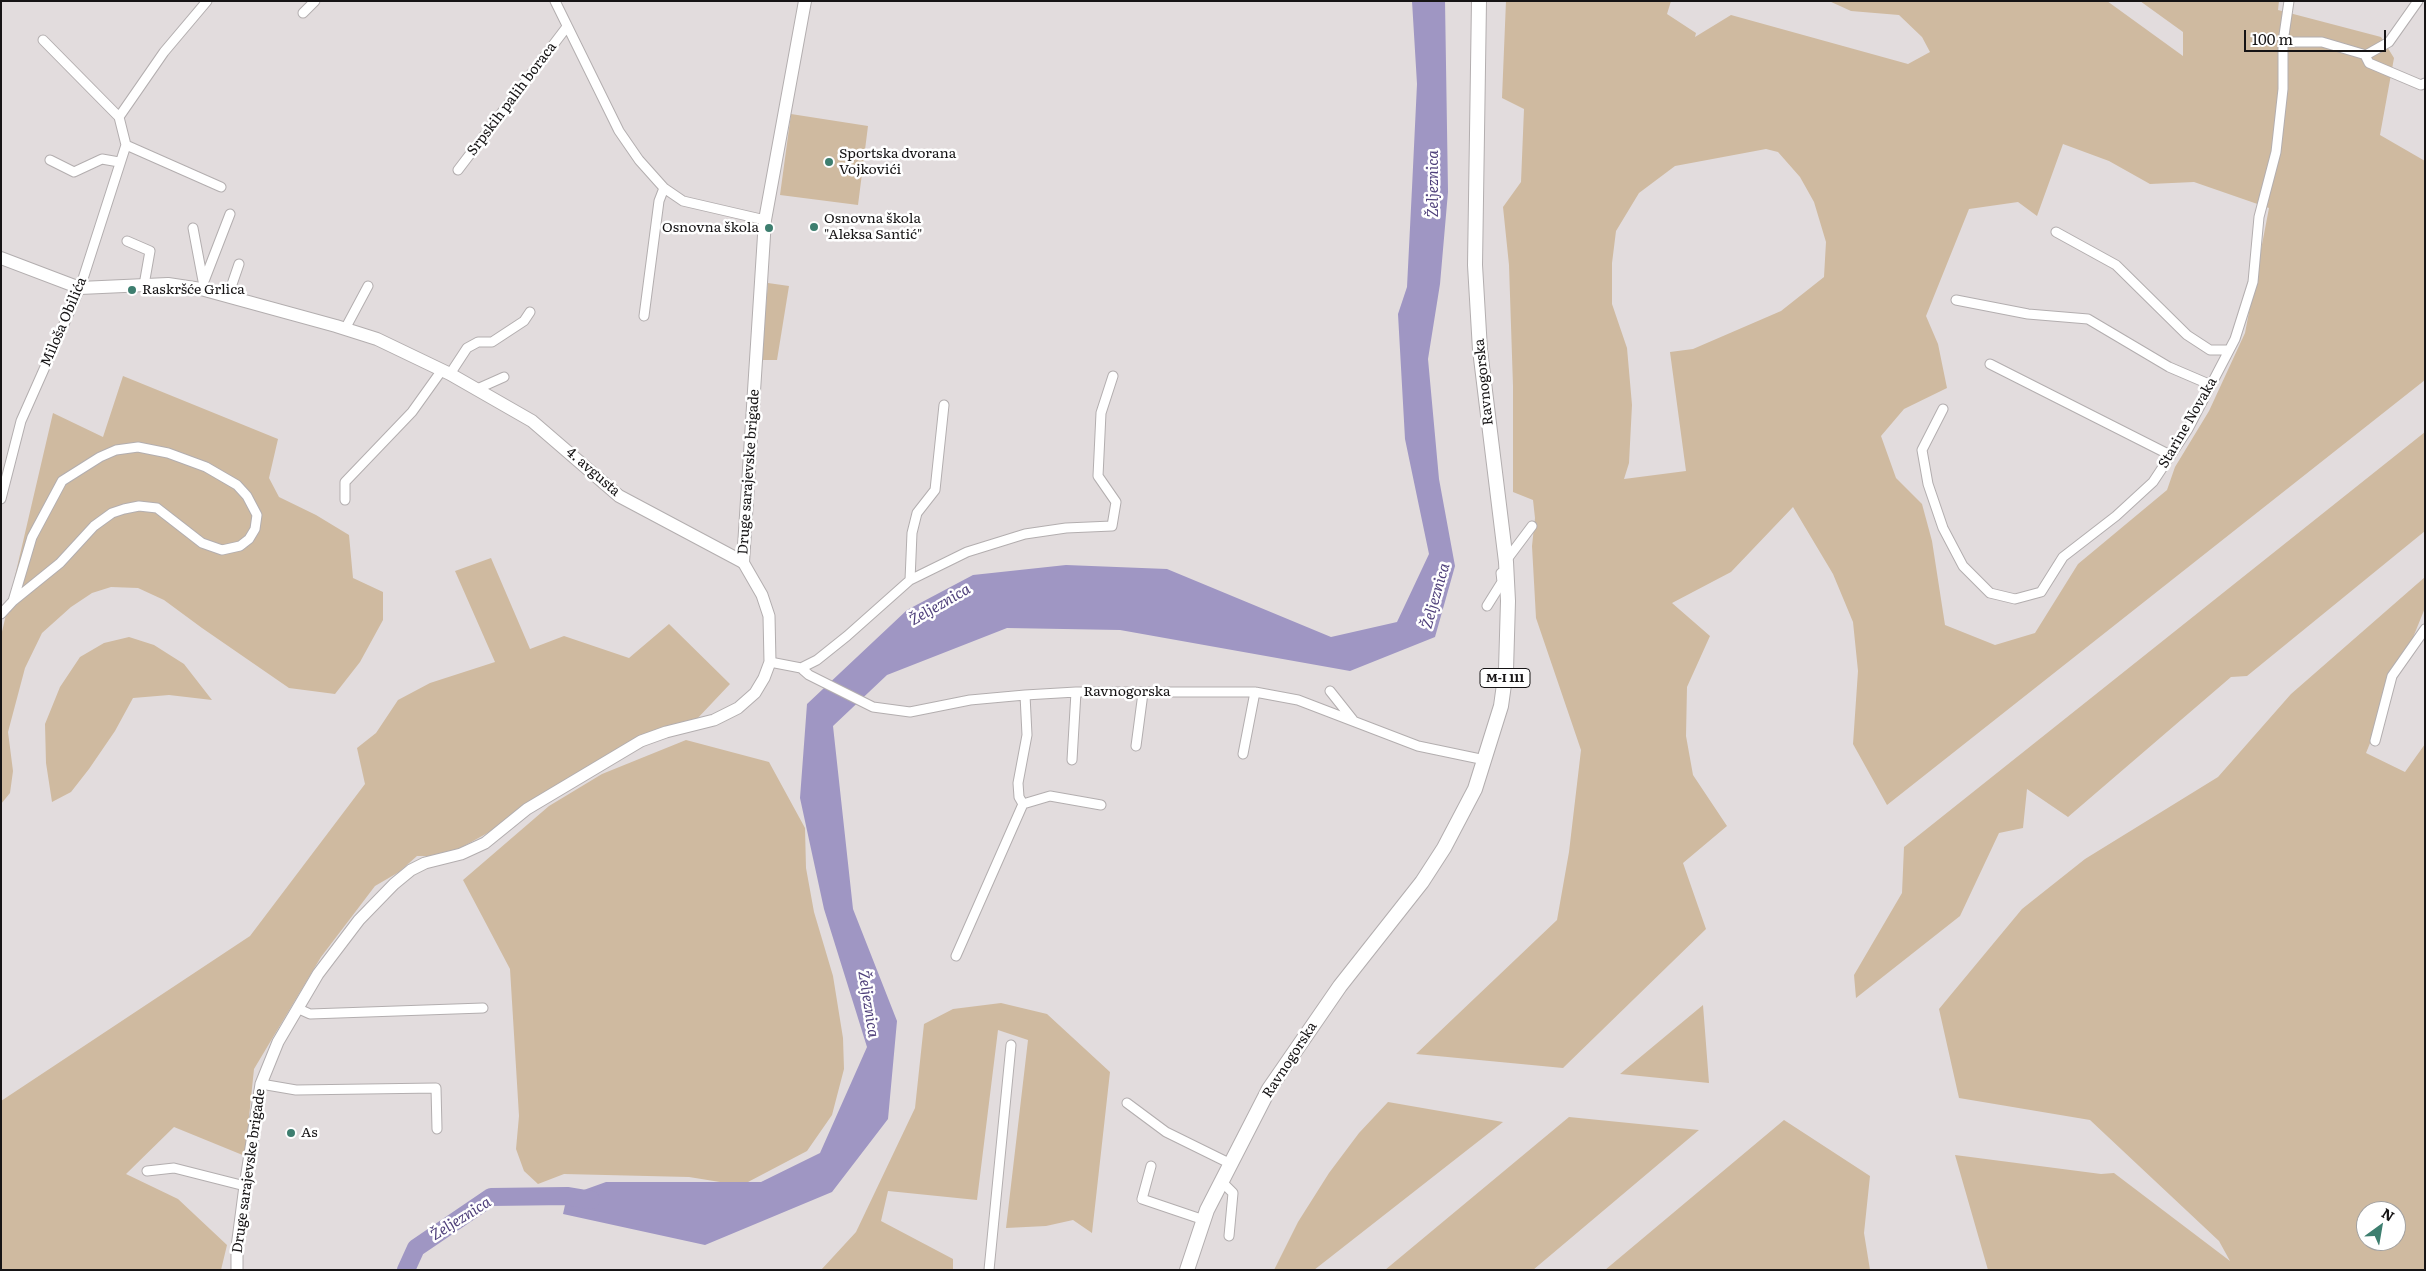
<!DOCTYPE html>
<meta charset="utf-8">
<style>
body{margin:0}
#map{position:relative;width:2426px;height:1271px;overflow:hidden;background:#e2dcdd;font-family:Literata,serif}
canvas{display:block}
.frame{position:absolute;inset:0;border:2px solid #161415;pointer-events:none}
.north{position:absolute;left:2356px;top:1201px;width:50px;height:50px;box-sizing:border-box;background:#fff;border:1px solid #a2a1a1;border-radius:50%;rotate:32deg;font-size:14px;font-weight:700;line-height:20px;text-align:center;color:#161415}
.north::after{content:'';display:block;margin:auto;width:18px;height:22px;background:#3d7e6f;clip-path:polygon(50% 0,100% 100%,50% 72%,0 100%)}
.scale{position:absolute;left:2244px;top:30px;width:142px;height:22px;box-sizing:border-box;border:2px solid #161415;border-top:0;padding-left:6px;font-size:15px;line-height:18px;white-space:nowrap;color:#161415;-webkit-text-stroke:4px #fff;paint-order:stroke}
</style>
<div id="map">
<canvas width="2426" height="1271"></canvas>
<div class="frame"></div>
<div class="north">N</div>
<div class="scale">100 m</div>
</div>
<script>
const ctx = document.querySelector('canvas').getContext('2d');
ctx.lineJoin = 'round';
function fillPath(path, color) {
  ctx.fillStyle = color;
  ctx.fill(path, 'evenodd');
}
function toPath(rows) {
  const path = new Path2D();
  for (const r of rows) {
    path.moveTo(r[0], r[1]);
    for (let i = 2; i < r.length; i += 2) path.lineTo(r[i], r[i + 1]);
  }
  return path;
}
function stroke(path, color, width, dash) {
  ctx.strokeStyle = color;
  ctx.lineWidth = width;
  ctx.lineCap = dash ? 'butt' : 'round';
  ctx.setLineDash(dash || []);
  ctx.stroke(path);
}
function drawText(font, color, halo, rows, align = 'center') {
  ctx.font = font + ' Literata,serif';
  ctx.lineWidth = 5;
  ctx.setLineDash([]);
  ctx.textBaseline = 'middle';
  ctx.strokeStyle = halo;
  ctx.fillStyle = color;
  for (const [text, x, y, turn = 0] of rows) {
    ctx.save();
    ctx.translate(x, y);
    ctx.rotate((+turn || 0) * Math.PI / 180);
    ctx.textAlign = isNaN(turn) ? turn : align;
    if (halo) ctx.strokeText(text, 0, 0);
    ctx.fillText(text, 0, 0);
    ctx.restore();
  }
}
fillPath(toPath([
 [1506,1,1671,1,1667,14,1696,33,1695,37,1731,15,1908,64,1930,52,1922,37,1899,15,1851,11,1829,1,2107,1,2183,56,2183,32,2140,1,2279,1,2278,10,2381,37,2394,58,2380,135,2425,161,2425,380,1887,805,1853,744,1858,671,1853,622,1833,574,1793,507,1731,572,1672,603,1710,636,1687,687,1686,736,1693,775,1727,826,1683,863,1706,929,1563,1068,1416,1054,1557,920,1569,852,1581,750,1536,618,1532,546,1535,518,1533,500,1513,492,1513,386,1509,265,1503,207,1521,182,1524,109,1502,98],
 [2063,144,2109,161,2150,184,2194,182,2269,208,2245,333,2209,411,2175,467,2167,490,2078,564,2035,633,1995,645,1945,625,1932,541,1922,504,1896,478,1881,436,1904,409,1947,388,1938,344,1926,316,1969,209,2018,202,2037,216],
 [1766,149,1778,152,1800,177,1814,202,1826,242,1824,277,1781,311,1693,349,1670,352,1686,471,1624,479,1629,463,1632,405,1627,348,1612,304,1612,263,1616,231,1639,193,1675,166],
 [791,114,868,126,858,205,780,195],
 [768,283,789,286,777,360,761,360],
 [123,376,278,439,269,478,279,497,316,515,349,535,353,578,383,592,383,620,360,662,335,694,289,688,202,628,164,600,138,588,111,587,92,593,71,607,42,633,25,668,8,732,13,771,10,793,1,804,1,636,53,413,103,437],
 [2425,432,2425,531,2247,676,2231,677,2068,817,2027,789,2023,828,1999,833,1960,916,1856,998,1854,975,1902,893,1904,847],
 [491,558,530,649,564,636,629,658,669,624,730,684,695,721,636,739,491,831,457,850,431,856,417,856,399,872,375,886,321,957,254,1069,245,1156,174,1127,126,1174,178,1199,227,1245,221,1270,1,1270,1,1101,250,936,365,784,357,748,376,733,398,700,430,683,495,662,455,571],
 [2425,577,2425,608,2366,753,2405,772,2425,744,2425,1270,1988,1270,1955,1155,2101,1174,2114,1173,2230,1261,2219,1241,2090,1120,1959,1098,1939,1009,2022,909,2085,859,2218,777,2291,694],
 [2366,1211,2396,1211,2396,1241,2366,1241],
 [129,637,154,645,184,664,212,700,169,695,133,698,115,731,89,769,71,792,52,802,46,763,45,724,60,687,80,657,104,643],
 [686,740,769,762,805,828,806,868,814,912,833,976,843,1038,844,1069,832,1115,807,1151,748,1182,720,1182,689,1177,564,1174,538,1184,524,1171,516,1149,519,1116,510,969,463,880,549,806,602,774],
 [1001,1003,1047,1014,1110,1072,1092,1233,1073,1220,1046,1226,1006,1228,1028,1040,998,1030,977,1200,888,1191,881,1221,953,1259,953,1270,821,1270,856,1232,915,1108,924,1024,953,1009],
 [1703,1005,1709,1083,1620,1074],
 [1388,1102,1503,1122,1314,1270,1274,1270,1298,1222,1329,1173,1359,1133],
 [1569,1117,1699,1130,1533,1270,1385,1270],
 [1784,1120,1870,1176,1864,1233,1870,1270,1605,1270]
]), '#cfbaa0');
fillPath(toPath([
 [1412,1,1445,1,1448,192,1440,284,1428,359,1439,479,1455,566,1435,637,1350,671,1120,630,1007,628,887,675,833,726,853,909,897,1021,888,1119,832,1192,705,1245,563,1214,567,1196,606,1182,761,1182,820,1153,867,1047,824,909,800,798,807,704,907,610,973,575,1066,565,1167,569,1331,637,1397,622,1429,554,1405,439,1398,314,1407,287,1412,188,1417,84]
]), '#9f96c3');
stroke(toPath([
 [406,1270,416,1248,491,1197,567,1196,591,1200]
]), '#9f96c3', 18);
const minor = toPath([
 [555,1,619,131,639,160,664,188,683,201,765,220],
 [303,13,315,1],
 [43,40,119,117],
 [2283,42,2322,42,2366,55,2389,42,2418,1],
 [2365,55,2369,63,2421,85,2425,83],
 [126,145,221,187],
 [50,160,74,172,102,159,119,162],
 [458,170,566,28],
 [193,228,203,281],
 [2056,232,2116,265,2187,335,2210,350,2229,350],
 [127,241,150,251,144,285],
 [201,289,230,214],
 [228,296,239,264],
 [1956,300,2028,314,2088,319,2169,367,2211,385],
 [644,316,659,201,664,188],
 [345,329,368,286],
 [1990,364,2170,455],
 [450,374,467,348,478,342,492,342,524,321,530,312],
 [477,389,504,377],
 [1943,409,1922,450,1928,484,1943,528,1963,566,1990,593,2015,599,2041,592,2063,557,2116,516,2153,482,2188,429,2235,339,2253,282,2259,217,2276,152,2283,89,2283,42,2289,1],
 [1,499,21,421,80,288,126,145,119,117,164,52,207,1],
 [345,500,345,482,412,412,442,370],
 [1505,562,1532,526],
 [910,580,912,533,917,513,935,490,944,405],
 [1487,606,1502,582,1501,573],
 [1,614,13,601,60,563,94,526,112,513,124,509,139,506,157,508,202,543,222,550,240,546,249,539,255,529,257,515,247,496,237,485,206,467,168,453,138,447,116,450,100,457,62,481,32,537,13,601],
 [770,662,801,668,809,675,873,707,910,712,970,700,1025,695,1076,692,1255,692,1298,700,1418,746,1485,760],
 [801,668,817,660,847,636,910,580,967,552,1025,534,1066,528,1112,526,1116,502,1098,476,1101,413,1113,376],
 [1330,691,1353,720],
 [2375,741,2392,676,2425,629],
 [1136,746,1143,693],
 [1243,754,1255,692],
 [1072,760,1076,692],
 [1023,804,1050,796,1101,805],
 [956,956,1023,804,1019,797,1018,783,1027,735,1025,695],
 [299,1009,310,1014,483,1008],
 [261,1084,296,1090,436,1088,437,1129],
 [1127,1103,1166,1132,1231,1164],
 [1151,1166,1142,1199,1204,1220],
 [147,1171,174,1168,245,1186],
 [1222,1182,1233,1193,1229,1236],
 [989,1270,1011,1045]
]);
const tertiary = toPath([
 [237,1270,237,1247,245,1186,261,1084,278,1042,318,974,359,920,394,884,411,870,425,863,461,854,485,843,527,809,641,741,666,732,714,720,738,708,755,693,764,678,770,662,769,616,762,595,743,562]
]);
const secondary = toPath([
 [1,258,80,288,168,284,201,289,336,326,377,339,450,374,532,421,619,496,743,562,765,220,805,1]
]);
const primary = toPath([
 [1187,1270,1207,1210,1269,1089,1340,986,1422,882,1444,848,1475,789,1501,706,1506,670,1508,601,1506,562,1480,350,1475,265,1479,1]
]);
stroke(minor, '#b3aeaf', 11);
stroke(tertiary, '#b3aeaf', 13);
stroke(secondary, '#b3aeaf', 14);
stroke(primary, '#b3aeaf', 16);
stroke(minor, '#fff', 9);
stroke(tertiary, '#fff', 11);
stroke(secondary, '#fff', 12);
stroke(primary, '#fff', 14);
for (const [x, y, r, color] of [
 [829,162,5,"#3d7e6f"],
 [814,227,5,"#3d7e6f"],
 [769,228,5,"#3d7e6f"],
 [132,290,5,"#3d7e6f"],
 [291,1133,5,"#3d7e6f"]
]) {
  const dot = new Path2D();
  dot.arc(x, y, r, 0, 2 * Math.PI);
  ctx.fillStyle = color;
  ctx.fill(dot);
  stroke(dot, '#fff', 2);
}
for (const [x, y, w] of [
 [1505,678,50]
]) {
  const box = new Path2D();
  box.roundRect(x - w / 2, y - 9.5, w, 19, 4);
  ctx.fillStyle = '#fff';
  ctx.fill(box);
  stroke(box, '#161415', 1);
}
drawText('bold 12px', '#161415', null, [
 ["M-I 111",1505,678]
]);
drawText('14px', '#161415', '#fff', [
 ["Srpskih palih boraca",512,99,-53],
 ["Miloša Obilića",64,322,-67],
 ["Ravnogorska",1484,382,-96],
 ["Starine Novaka",2188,423,-60],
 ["4. avgusta",593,472,41],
 ["Druge sarajevske brigade",749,472,-86],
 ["Ravnogorska",1127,692],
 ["Ravnogorska",1290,1060,-57],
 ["Druge sarajevske brigade",249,1171,-82]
]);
drawText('14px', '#161415', '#fff', [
 ["Sportska dvorana",839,154],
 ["Vojkovići",839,170],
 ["Osnovna škola",824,219],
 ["\"Aleksa Santić\"",824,235],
 ["Osnovna škola",759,228,"right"],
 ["Raskršće Grlica",142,290],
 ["As",301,1133]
], 'left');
drawText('italic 15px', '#4f407b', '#fff', [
 ["Željeznica",1434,184,-90],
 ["Željeznica",1436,596,-74],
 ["Željeznica",940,605,-30],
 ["Željeznica",868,1004,81],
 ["Željeznica",461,1219,-32]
]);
</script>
